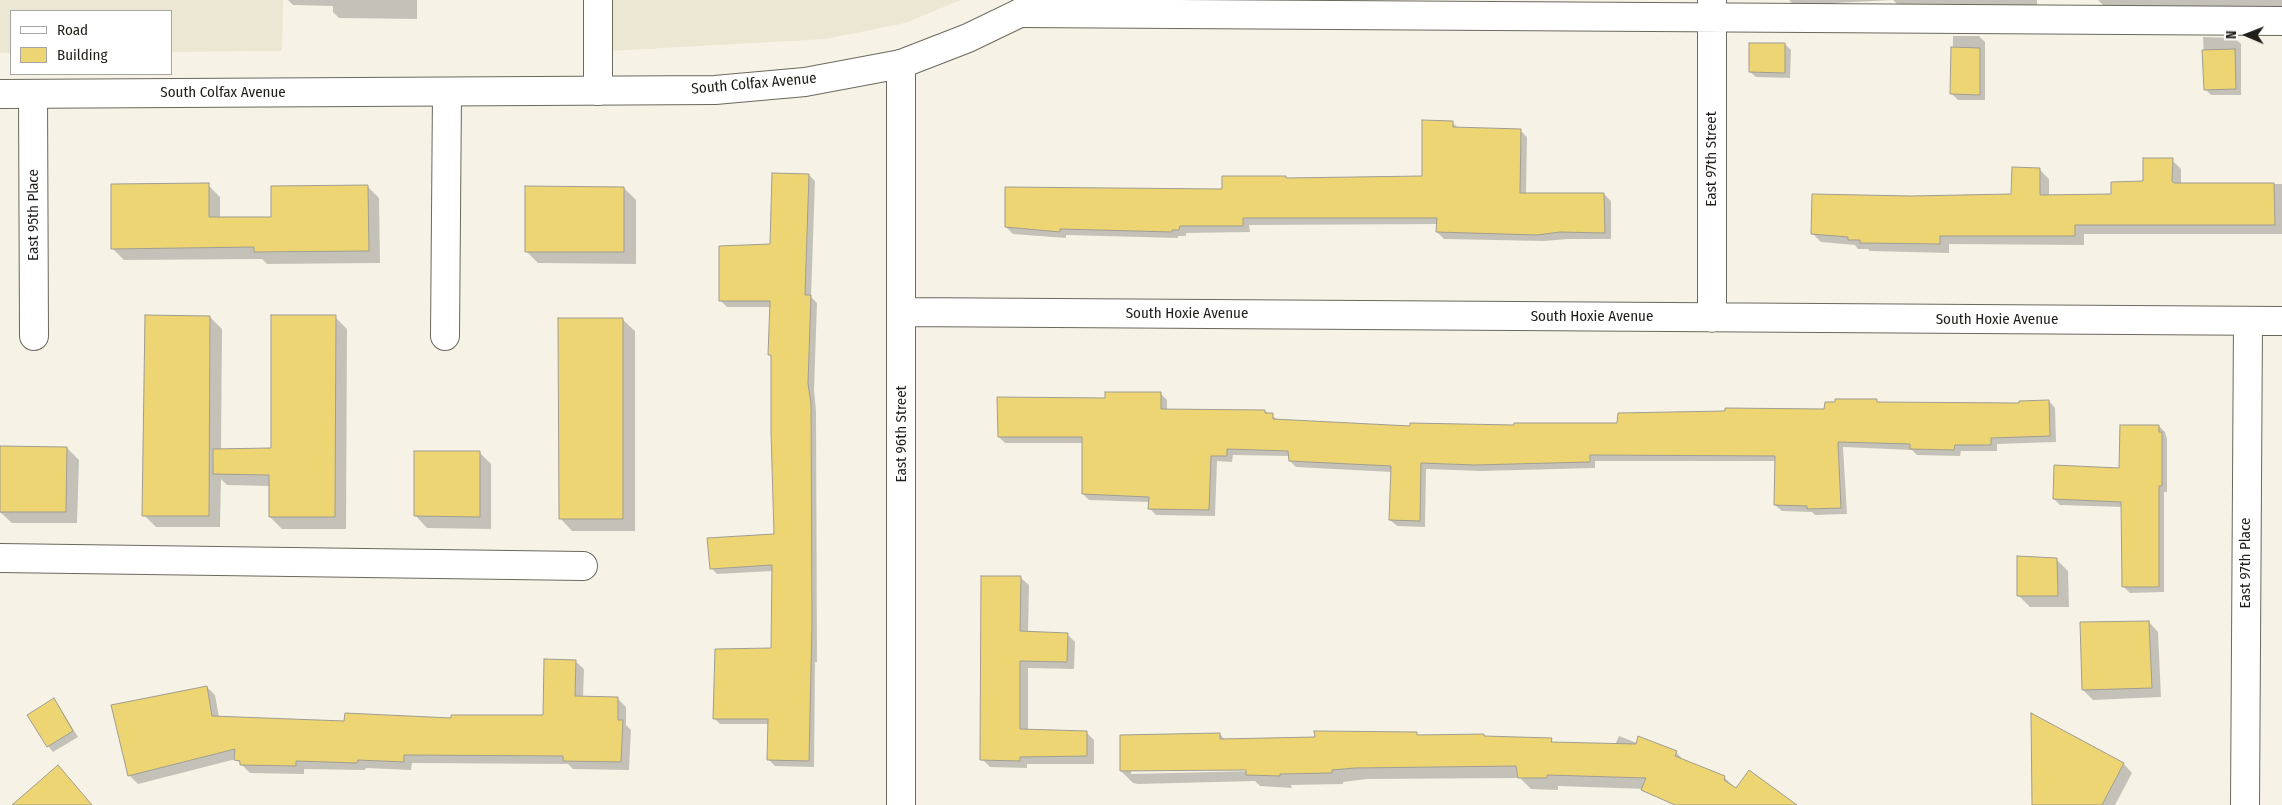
<!DOCTYPE html>
<style>
body{margin:0}
#map{position:relative;width:2282px;height:805px;overflow:hidden;background:#f6f3e6;font-family:"Fira Sans Condensed",sans-serif}
canvas{display:block}
.legend{position:absolute;left:10px;top:10px;width:162px;height:65px;box-sizing:border-box;background:#fff;border:1px solid #a5a5a3;margin:0;padding:6px 9px;list-style:none;font-size:15px;color:#1f1e19}
.legend li{display:flex;align-items:center;gap:10px;height:25px}
.legend b{width:25px;border:1px solid #a5a5a3}
.north{position:absolute;left:2222px;top:10px;width:50px;height:50px;-webkit-text-stroke:4px #fff;paint-order:stroke;rotate:271deg;font-size:14px;font-weight:700;line-height:20px;text-align:center;color:#1f1e19}
.north::after{content:'';display:block;margin:auto;width:18px;height:22px;background:#1f1e19;clip-path:polygon(50% 0,100% 100%,50% 72%,0 100%)}
</style>
<div id="map">
<canvas width="2282" height="805"></canvas>
<ul class="legend">
<li><b style="height:6px;background:#fff"></b>Road</li>
<li><b style="height:14px;background:#edd574"></b>Building</li>
</ul>
<div class="north">N</div>
</div>
<script>
const ctx = document.querySelector('canvas').getContext('2d');
ctx.lineJoin = 'round';
function fillPath(path, color) {
  ctx.fillStyle = color;
  ctx.fill(path, 'evenodd');
}
function toPath(rows) {
  const path = new Path2D();
  for (const r of rows) {
    path.moveTo(r[0], r[1]);
    for (let i = 2; i < r.length; i += 2) path.lineTo(r[i], r[i + 1]);
  }
  return path;
}
function stroke(path, color, width, dash) {
  ctx.strokeStyle = color;
  ctx.lineWidth = width;
  ctx.lineCap = dash ? 'butt' : 'round';
  ctx.setLineDash(dash || []);
  ctx.stroke(path);
}
function drawText(font, color, halo, rows, align = 'center') {
  ctx.font = font + ' "Fira Sans Condensed",sans-serif';
  ctx.lineWidth = 4;
  ctx.setLineDash([]);
  ctx.textBaseline = 'middle';
  ctx.strokeStyle = halo;
  ctx.fillStyle = color;
  for (const [text, x, y, turn = 0] of rows) {
    ctx.save();
    ctx.translate(x, y);
    ctx.rotate((+turn || 0) * Math.PI / 180);
    ctx.textAlign = isNaN(turn) ? turn : align;
    if (halo) ctx.strokeText(text, 0, 0);
    ctx.fillText(text, 0, 0);
    ctx.restore();
  }
}
fillPath(toPath([
 [0,0,283,0,282,51,171,52,171,11,11,11,11,53,0,53],
 [591,0,961,0,905,23,826,39,591,52]
]), '#ece7d3');
fillPath(toPath([
 [288,0,417,0,417,19,339,18,333,12,333,6,293,5],
 [1789,0,2037,0,2037,6,1989,5,1989,12,1899,6,1893,0,1834,3,1834,8,1797,8],
 [2098,0,2282,0,2282,7,2244,7,2244,14,2211,14,2204,7,2103,5],
 [1953,36,1979,36,1985,42,1985,100,1958,100,1952,94],
 [2203,37,2235,38,2241,44,2241,95,2211,95,2205,89],
 [1785,44,1791,50,1790,78,1756,77,1750,72],
 [1452,122,1459,129,1520,130,1527,137,1526,194,1604,194,1611,201,1611,239,1568,239,1544,241,1444,239,1437,232,1438,224,1249,225,1250,232,1186,233,1186,236,1178,236,1178,238,1066,235,1066,238,1013,234,1006,227,1288,180,1423,177],
 [2172,160,2181,169,2181,184,2282,184,2282,234,2084,234,2084,245,1949,244,1949,253,1870,251,1868,249,1858,249,1855,245,1821,242,1812,233,1911,197,2013,195,2040,170,2049,179,2049,196,2113,196,2144,182],
 [809,175,815,181,811,297,817,303,814,390,816,411,817,662,815,662,814,767,775,766,769,760,769,724,720,724,714,718,772,649,773,571,717,574,711,568,775,536,773,358,770,355,771,307,727,307,721,301,772,245],
 [208,185,220,197,220,218,272,218,367,186,379,198,380,263,267,264,262,259,124,260,112,248],
 [624,188,636,200,636,264,538,263,526,251],
 [210,317,222,329,221,450,272,449,335,317,347,329,346,529,282,529,270,517,270,486,227,485,221,479,220,527,156,527,144,515],
 [622,319,635,331,635,531,572,531,560,518],
 [1161,394,1167,400,1167,410,1265,411,1278,420,1411,428,1619,424,1825,411,1876,401,1879,404,2020,404,2049,401,2055,408,2056,442,1997,444,1997,451,1961,451,1960,456,1917,455,1912,450,1843,447,1847,514,1815,515,1812,512,1782,511,1775,505,1776,461,1595,461,1595,468,1481,471,1426,469,1425,527,1397,526,1390,520,1392,472,1296,467,1290,461,1290,456,1233,455,1232,462,1217,461,1215,516,1156,515,1150,509,1150,502,1089,500,1083,494,1083,443,1005,443,999,437,1106,399],
 [2159,426,2165,432,2167,439,2167,492,2164,492,2164,592,2130,593,2124,587,2122,507,2060,505,2054,499,2120,469],
 [0,447,67,448,79,460,77,523,12,523,0,512],
 [479,452,491,464,491,529,427,528,415,515],
 [2056,559,2068,571,2069,607,2030,607,2018,595],
 [1021,578,1029,585,1028,633,1067,634,1075,642,1074,669,1028,668,1028,731,1086,732,1094,740,1094,764,1027,764,1027,768,990,767,982,759],
 [2149,622,2158,632,2161,697,2093,700,2083,690],
 [575,661,584,669,583,698,617,698,626,707,626,725,631,730,629,770,573,769,568,764,412,763,411,770,366,768,365,770,304,769,304,774,250,773,236,759,138,784,129,775,207,687,215,695,219,717,346,722,544,716],
 [53,700,59,706,78,737,53,752,48,746],
 [2032,716,2124,764,2132,773,2115,805,2036,805],
 [1220,734,1225,740,1417,734,1420,737,1484,735,1486,737,1551,740,1554,743,1615,745,1619,736,1637,743,1676,752,1685,762,1724,777,1736,789,1795,805,1696,805,1675,790,1558,786,1558,790,1531,789,1520,778,1367,779,1343,782,1343,784,1291,785,1292,788,1260,786,1255,781,1138,784,1133,783,1121,771],
 [1252,768,1252,771,1131,774,1131,771]
]), '#0003');
const building = toPath([
 [1749,43,1785,43,1785,73,1749,72,1749,43],
 [1951,47,1980,48,1980,95,1950,94,1951,47],
 [2235,49,2236,89,2204,90,2202,50,2235,49],
 [1422,120,1453,121,1453,127,1521,129,1520,193,1604,193,1605,233,1560,232,1537,235,1436,232,1437,218,1243,218,1243,226,1180,226,1179,230,1172,230,1172,232,1060,229,1060,232,1005,227,1005,187,1222,189,1222,176,1286,176,1286,178,1422,176,1422,120],
 [2143,158,2173,158,2172,181,2174,183,2274,183,2275,225,2075,225,2075,236,1940,236,1940,244,1860,243,1860,240,1848,240,1848,237,1811,234,1812,194,1911,196,2011,194,2012,167,2040,168,2040,195,2111,194,2111,182,2143,181,2143,158],
 [772,173,809,174,805,295,811,295,808,383,811,404,812,623,809,761,767,760,768,719,713,719,715,649,771,648,772,565,710,569,707,538,774,534,771,432,771,355,768,355,770,301,719,301,719,246,770,244,772,173],
 [209,183,209,217,271,217,271,186,368,185,369,251,254,252,254,247,111,249,111,184,209,183],
 [525,186,624,187,624,252,525,252,525,186],
 [145,315,210,316,209,516,142,516,145,315],
 [271,315,336,315,335,517,269,517,269,475,213,474,213,449,271,448,271,315],
 [558,318,623,318,623,519,559,519,558,318],
 [1105,392,1161,392,1161,409,1265,410,1265,413,1273,413,1273,419,1410,426,1410,423,1514,425,1514,423,1617,423,1618,413,1725,411,1725,408,1824,409,1825,402,1835,402,1835,399,1877,399,1877,402,2019,403,2019,401,2049,400,2050,436,1991,438,1991,445,1955,445,1954,450,1910,449,1910,444,1838,442,1841,508,1807,509,1807,506,1774,505,1775,456,1590,455,1590,462,1474,465,1421,463,1420,521,1389,520,1391,466,1289,461,1288,451,1227,449,1227,456,1211,456,1209,510,1148,509,1149,497,1082,494,1082,437,998,437,997,397,1105,398,1105,392],
 [2120,425,2159,425,2159,432,2162,432,2162,486,2159,486,2159,587,2122,587,2121,502,2053,499,2054,465,2119,468,2120,425],
 [0,446,67,447,66,512,0,512,0,446],
 [414,451,480,451,480,517,414,516,414,451],
 [2017,556,2057,558,2058,596,2017,596,2017,556],
 [981,576,1021,576,1020,631,1068,633,1067,662,1020,661,1020,729,1087,731,1087,756,1020,757,1020,761,980,760,981,576],
 [2149,621,2152,688,2082,690,2080,622,2149,621],
 [544,659,576,660,575,696,618,697,618,720,623,720,621,762,563,761,563,756,404,755,404,762,358,760,357,763,296,761,296,766,240,765,240,761,234,760,235,749,128,776,111,705,207,686,212,716,344,721,345,713,451,718,451,715,543,715,544,659],
 [54,698,73,731,47,747,27,715,54,698],
 [2031,713,2124,763,2102,805,2032,805,2031,713],
 [1314,731,1417,732,1417,735,1484,734,1484,736,1552,738,1551,742,1636,744,1638,736,1677,751,1675,756,1725,776,1724,780,1736,788,1749,770,1797,805,1675,805,1641,790,1646,778,1547,775,1547,778,1518,778,1516,766,1355,768,1332,770,1332,773,1280,774,1280,776,1246,775,1246,770,1120,771,1120,735,1220,733,1220,739,1315,737,1314,731],
 [58,765,92,805,12,805,58,765]
]);
fillPath(building, '#edd574');
stroke(building, '#a09d91', 1);
const minor = toPath([
 [1020,13,2282,21],
 [901,64,901,805],
 [598,91,598,0],
 [33,94,34,336],
 [902,312,2282,321],
 [1712,318,1712,0],
 [445,336,447,92],
 [0,558,583,566],
 [2245,805,2248,321]
]);
const major = toPath([
 [0,94,715,90,805,82,901,64,968,38,1047,0]
]);
stroke(minor, '#6b685d', 30);
stroke(major, '#6b685d', 30);
stroke(minor, '#fff', 28);
stroke(major, '#fff', 28);
drawText('15px', '#1f1e19', '#fff', [
 ["South Colfax Avenue",754,84,-5],
 ["South Colfax Avenue",223,93],
 ["East 97th Street",1712,159,-90],
 ["East 95th Place",34,215,-90],
 ["South Hoxie Avenue",1187,314],
 ["South Hoxie Avenue",1592,317],
 ["South Hoxie Avenue",1997,320],
 ["East 96th Street",902,434,-90],
 ["East 97th Place",2246,563,-90]
]);
</script>
